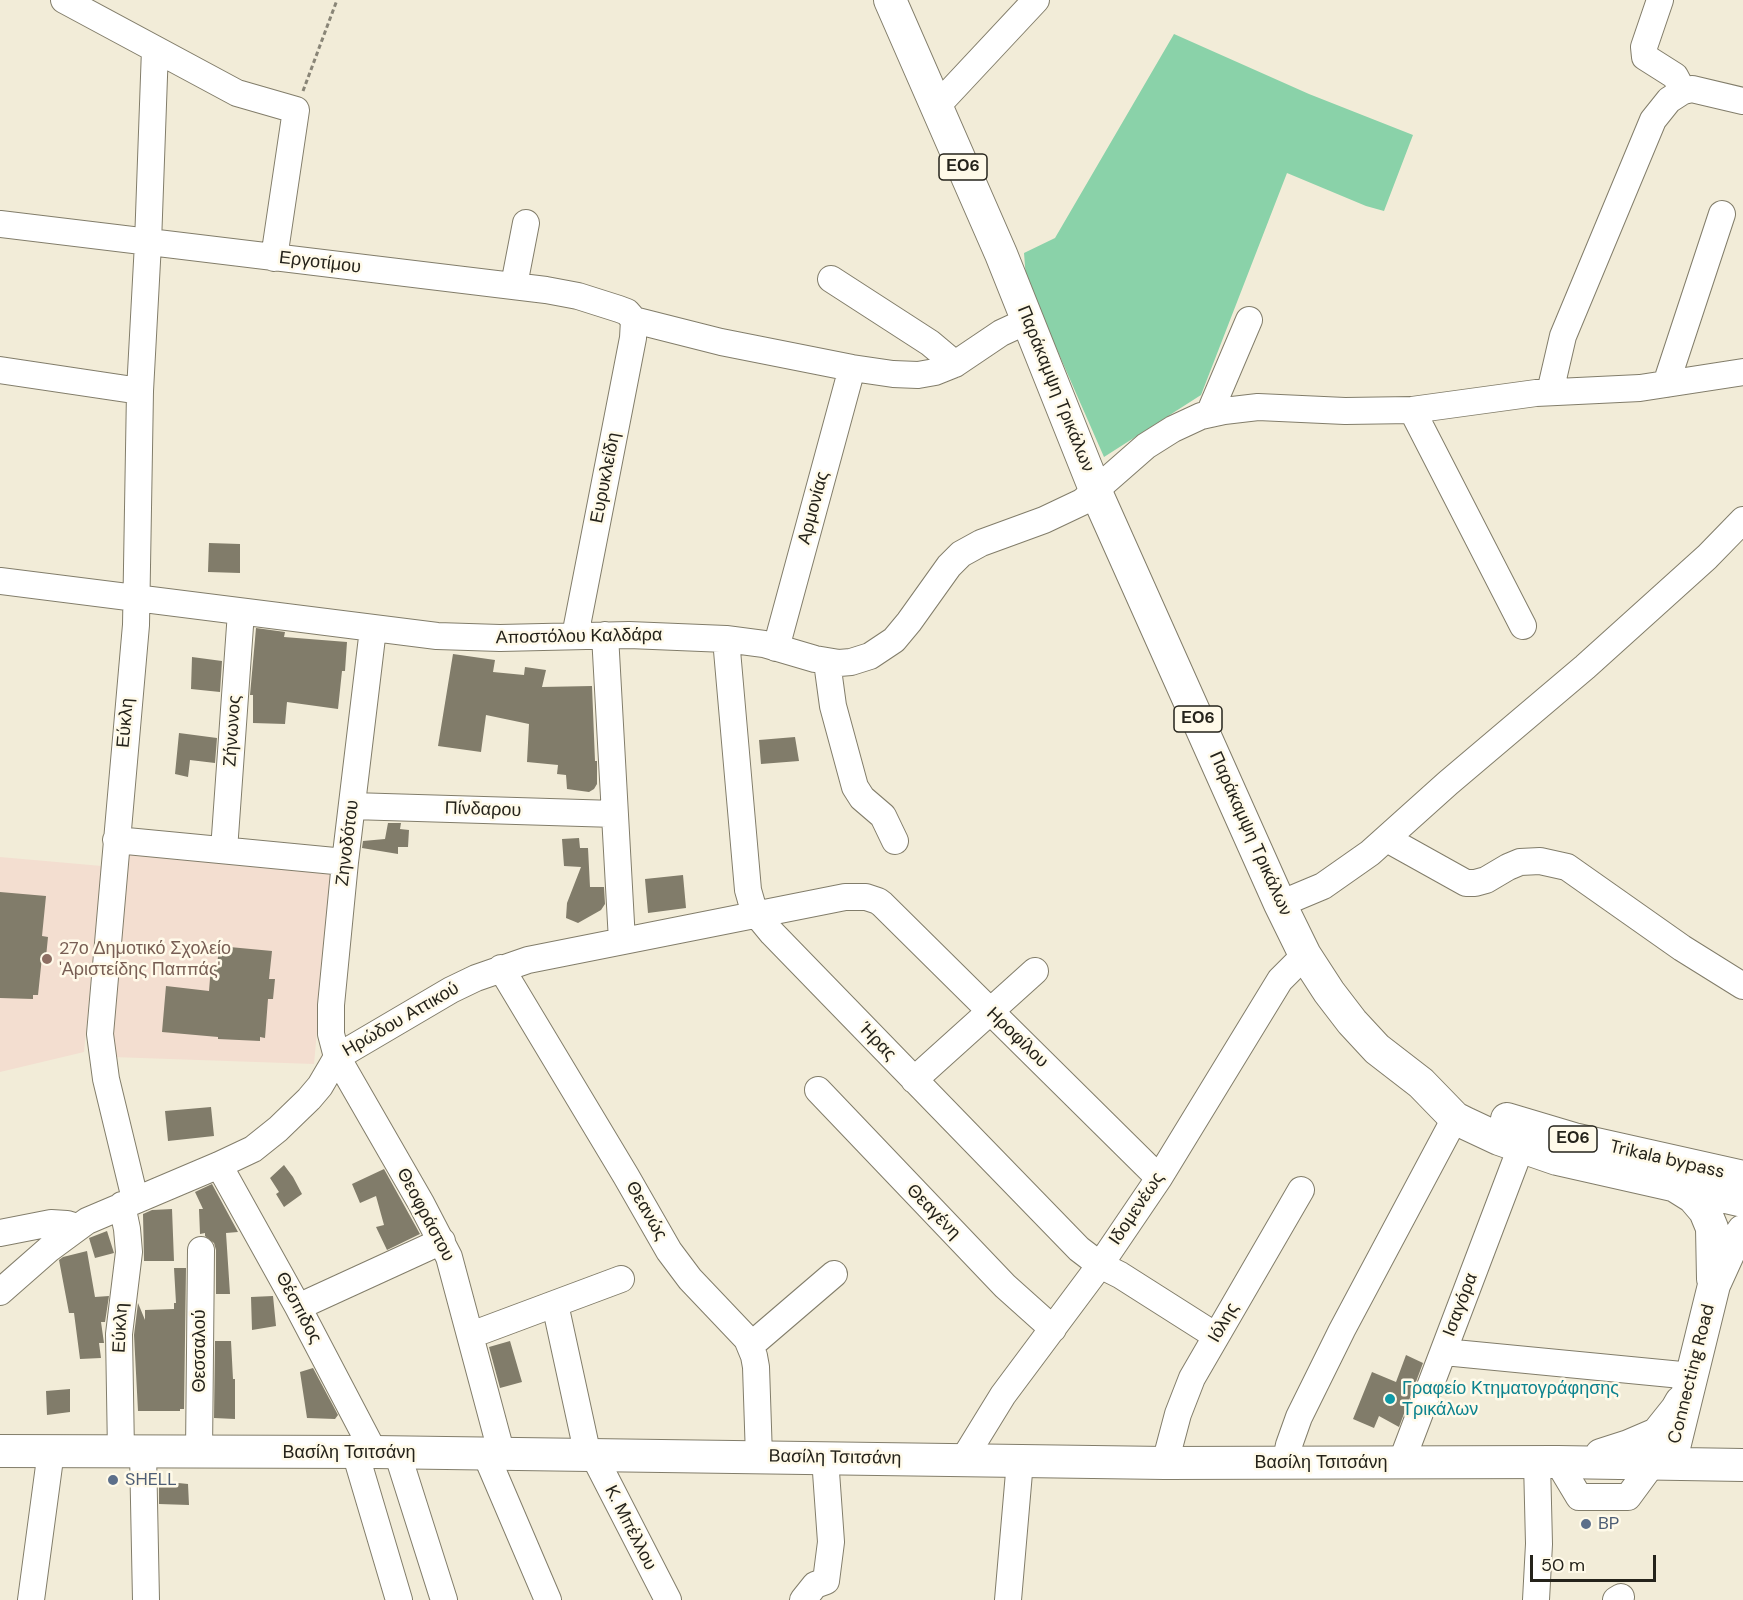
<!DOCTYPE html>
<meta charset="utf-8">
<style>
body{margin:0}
#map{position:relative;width:1743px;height:1600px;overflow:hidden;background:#f2ecd8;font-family:"DM Sans",sans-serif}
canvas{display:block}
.scale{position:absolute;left:1530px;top:1555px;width:126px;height:27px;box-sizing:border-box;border:3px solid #25231b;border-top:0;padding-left:8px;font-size:18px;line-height:21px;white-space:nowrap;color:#25231b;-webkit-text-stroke:4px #fffae9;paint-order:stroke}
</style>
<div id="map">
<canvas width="1743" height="1600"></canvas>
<div class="scale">50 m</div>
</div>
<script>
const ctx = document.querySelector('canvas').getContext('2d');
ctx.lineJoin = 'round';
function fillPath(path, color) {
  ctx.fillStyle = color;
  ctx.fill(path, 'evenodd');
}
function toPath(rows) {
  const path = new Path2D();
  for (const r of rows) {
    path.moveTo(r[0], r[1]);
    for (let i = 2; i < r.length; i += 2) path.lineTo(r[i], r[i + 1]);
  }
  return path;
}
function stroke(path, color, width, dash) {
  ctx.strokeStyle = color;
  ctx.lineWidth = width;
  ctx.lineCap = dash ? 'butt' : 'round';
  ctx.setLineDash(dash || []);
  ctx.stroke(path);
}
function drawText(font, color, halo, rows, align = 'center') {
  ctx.font = font + ' "DM Sans",sans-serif';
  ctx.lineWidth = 5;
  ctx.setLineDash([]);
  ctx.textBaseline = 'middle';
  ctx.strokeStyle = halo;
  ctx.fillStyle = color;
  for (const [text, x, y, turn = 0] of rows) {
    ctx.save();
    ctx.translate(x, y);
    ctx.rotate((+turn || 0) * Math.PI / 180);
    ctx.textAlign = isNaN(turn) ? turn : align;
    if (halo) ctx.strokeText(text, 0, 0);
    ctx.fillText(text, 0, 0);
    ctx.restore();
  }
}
fillPath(toPath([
 [126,847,332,867,314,1064,112,1057,111,1039],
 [0,857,102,866,84,1052,0,1072]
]), '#f3ded0');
fillPath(toPath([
 [1174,34,1309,94,1413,135,1384,211,1366,206,1287,173,1201,395,1104,457,1026,279,1024,253,1055,238]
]), '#8ad2a9');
fillPath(toPath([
 [209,543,240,544,240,573,208,572],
 [256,628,285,632,284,637,347,642,345,671,342,671,338,709,287,702,285,724,253,723,253,695,250,695],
 [453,654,495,660,493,672,524,675,525,667,546,670,542,687,592,686,595,761,597,761,597,784,594,789,589,792,567,789,566,775,557,774,558,765,527,762,529,724,486,715,481,752,438,746],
 [192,657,222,661,220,692,191,689],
 [179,733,217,738,215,763,190,760,188,777,175,774],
 [795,737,799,761,761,764,759,740],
 [388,823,401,823,400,829,409,830,408,847,398,847,398,854,362,848,363,841,385,839],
 [579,838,580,848,588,848,590,887,604,887,605,904,601,910,578,923,566,918,567,903,581,867,564,866,562,839],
 [683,875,686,908,648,913,645,879],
 [0,892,46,896,42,936,48,937,46,957,42,957,38,995,33,995,33,999,0,998],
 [219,946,272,951,269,979,275,979,273,999,268,999,265,1038,260,1037,260,1041,218,1039,218,1037,162,1032,166,986,209,991,211,966,217,967],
 [211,1107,214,1136,168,1141,165,1111],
 [284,1165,293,1177,302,1194,284,1207,276,1194,279,1192,270,1178],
 [384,1169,420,1234,387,1250,376,1227,384,1225,376,1196,360,1203,352,1184],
 [212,1184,238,1232,226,1233,230,1294,216,1294,216,1250,214,1243,205,1236,205,1233,200,1234,199,1209,203,1209,195,1192],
 [172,1209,174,1261,144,1261,143,1214,152,1210],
 [107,1231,114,1253,95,1258,89,1238],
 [87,1251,95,1297,109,1296,105,1322,101,1322,104,1343,99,1343,101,1358,80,1359,74,1313,69,1313,59,1260,63,1257],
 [174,1268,186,1268,184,1409,180,1409,180,1411,138,1411,134,1335,138,1303,145,1320,145,1310,174,1309,174,1303,176,1303],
 [273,1296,276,1326,252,1330,251,1297],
 [215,1341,231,1341,233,1379,235,1379,235,1419,214,1418],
 [510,1341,522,1382,500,1388,489,1347],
 [1406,1355,1423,1363,1399,1427,1379,1416,1374,1428,1353,1419,1372,1372,1396,1382],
 [313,1368,338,1415,335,1419,307,1418,300,1372],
 [70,1389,70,1412,47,1415,46,1391],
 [159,1481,188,1484,189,1505,159,1504]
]), '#817c6a');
const minor = toPath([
 [64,0,237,93,296,110,274,258],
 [1660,0,1644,47,1645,57,1675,76,1683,91],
 [936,107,1036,0],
 [0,224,546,290,578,296,619,309,627,312,634,320],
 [831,279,930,343,955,364],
 [514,285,526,223],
 [634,320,721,342,852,368,893,374,918,375,935,372,955,364,1001,333,1027,321],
 [0,370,140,391],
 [1666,384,1722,214],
 [1550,392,1563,336,1653,120,1669,100,1683,91,1692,89,1743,101],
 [1412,410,1523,626],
 [1209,414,1249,320],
 [0,581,437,636,500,638,629,635,726,639,764,644,815,659,839,663,851,662,870,656,894,640,909,622,949,566,961,554,981,543,1044,520,1082,502,1146,446,1173,429,1201,416,1224,411,1258,407,1345,411,1412,410,1536,393,1640,388,1743,372],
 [373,629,345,862,331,1005,331,1034,337,1057,421,1203,449,1257,502,1455],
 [605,635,622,941],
 [575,636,633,338,634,320],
 [726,639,748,890,752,904,758,916,772,933,1079,1249,1100,1265,1120,1275,1216,1336],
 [776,648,852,368],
 [827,662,833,706,855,787,862,798,883,816,895,841],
 [352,806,615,814],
 [1387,839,1466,883,1475,883,1486,880,1508,867,1520,862,1540,861,1567,867,1682,948,1743,986],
 [116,840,345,862],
 [224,850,241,612],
 [1280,904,1323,886,1370,853,1448,783,1585,667,1707,557,1743,520],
 [501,968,626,1176,669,1251,690,1279,747,1339,754,1356,756,1367,759,1457],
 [914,1080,1035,971],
 [818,1090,1005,1286,1053,1329],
 [219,1165,298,1307,374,1452],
 [135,1199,106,1079,100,1034,136,625,140,391,148,243,155,49],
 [0,1233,51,1223,67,1224,77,1227],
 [0,1292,49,1249,87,1221,219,1165,253,1149,278,1129,309,1099,320,1086,337,1057,451,990,476,978,528,960,845,897,866,897,878,901,882,904,1159,1178],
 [555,1304,588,1456],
 [298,1307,442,1241],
 [471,1335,621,1279],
 [750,1346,834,1274],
 [1444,1352,1692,1376],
 [121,1452,119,1334,129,1252,127,1229,122,1205],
 [143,1452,146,1600],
 [199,1452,201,1250],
 [355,1452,399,1600],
 [397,1452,444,1600],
 [486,1455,548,1600],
 [594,1456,668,1600],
 [825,1458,831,1542,826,1581],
 [963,1460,1003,1395,1100,1265,1159,1178,1280,980,1305,955],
 [1558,1462,1579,1497,1628,1497,1653,1463],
 [1165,1463,1178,1414,1192,1378,1301,1190],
 [1401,1463,1521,1147],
 [1285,1464,1289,1445,1299,1417,1342,1330,1455,1118],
 [31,1600,51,1451],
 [803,1600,815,1585,826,1581],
 [1008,1600,1020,1461],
 [1536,1600,1539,1544,1537,1462],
 [1616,1600,1621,1597]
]);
const major = toPath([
 [890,0,1001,254,1096,492,1280,904,1305,955,1329,992,1352,1022,1377,1049,1421,1083,1455,1118,1467,1124,1499,1139,1557,1159,1743,1201],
 [1507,1119,1574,1139,1743,1177],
 [1677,1187,1693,1197,1705,1211,1712,1228,1713,1279],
 [0,1451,374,1452,1165,1463,1558,1462,1743,1465],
 [1601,1455,1629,1446,1657,1434,1677,1409,1681,1402],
 [1670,1464,1714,1285,1729,1252,1743,1231]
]);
stroke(minor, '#827d6a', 28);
stroke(major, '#827d6a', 34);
stroke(toPath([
 [303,91,337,0]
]), '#898577', 3, [4.5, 3]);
stroke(minor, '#fff', 26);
stroke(major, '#fff', 32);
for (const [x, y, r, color] of [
 [47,959,6,"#8d6e63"],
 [1390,1399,6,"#0f9aa8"],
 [113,1480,6,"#5c6f8a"],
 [1586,1524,6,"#5c6f8a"]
]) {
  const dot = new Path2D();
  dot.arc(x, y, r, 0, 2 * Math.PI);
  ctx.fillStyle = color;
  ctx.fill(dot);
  stroke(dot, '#fffae9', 2);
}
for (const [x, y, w] of [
 [963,167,48],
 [1198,719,48],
 [1573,1139,48]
]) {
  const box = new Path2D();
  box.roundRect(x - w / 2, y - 13, w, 26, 4.5);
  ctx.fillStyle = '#fffae9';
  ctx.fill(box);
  stroke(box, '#25231b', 1.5);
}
drawText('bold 16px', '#25231b', null, [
 ["ΕΟ6",963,167],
 ["ΕΟ6",1198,719],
 ["ΕΟ6",1573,1139]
]);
drawText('18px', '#25231b', '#fffae9', [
 ["Εργοτίμου",320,263,7],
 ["Παράκαμψη Τρικάλων",1055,389,68],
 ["Ευρυκλείδη",606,478,-79],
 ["Αρμονίας",814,508,-75],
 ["Αποστόλου Καλδάρα",579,637,-1],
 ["Εύκλη",126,723,-85],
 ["Ζήνωνος",233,731,-86],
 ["Πίνδαρου",483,810,2],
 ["Παράκαμψη Τρικάλων",1250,834,66],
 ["Ζηνοδότου",348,843,-83],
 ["Ηρώδου Αττικού",401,1020,-30],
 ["Ηροφίλου",1017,1038,44],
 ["Ήρας",877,1042,46],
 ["Trikala bypass",1667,1160,13],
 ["Ιδομενέως",1137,1209,-56],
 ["Θεανώς",646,1211,60],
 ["Θεαγένη",933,1212,46],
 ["Θεοφράστου",425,1215,62],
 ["Ισαγόρα",1461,1305,-69],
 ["Θέσπιδος",298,1308,62],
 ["Ιόλης",1224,1323,-60],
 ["Εύκλη",121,1328,-87],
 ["Θεσσαλού",200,1351,-90],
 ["Connecting Road",1692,1374,-76],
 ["Βασίλη Τσιτσάνη",349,1453],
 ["Βασίλη Τσιτσάνη",835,1458,1],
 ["Βασίλη Τσιτσάνη",1321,1463],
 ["Κ. Μπέλλου",630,1528,63]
]);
drawText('18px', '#785e54', '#fffae9', [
 ["27ο Δημοτικό Σχολείο",59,949],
 ["'Αριστείδης Παππάς'",59,970]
], 'left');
drawText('18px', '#0d838f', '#fffae9', [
 ["Γραφείο Κτηματογράφησης",1402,1389],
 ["Τρικάλων",1402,1410]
], 'left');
drawText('18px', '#4e5e75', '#fffae9', [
 ["SHELL",125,1480],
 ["BP",1598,1524]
], 'left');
</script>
